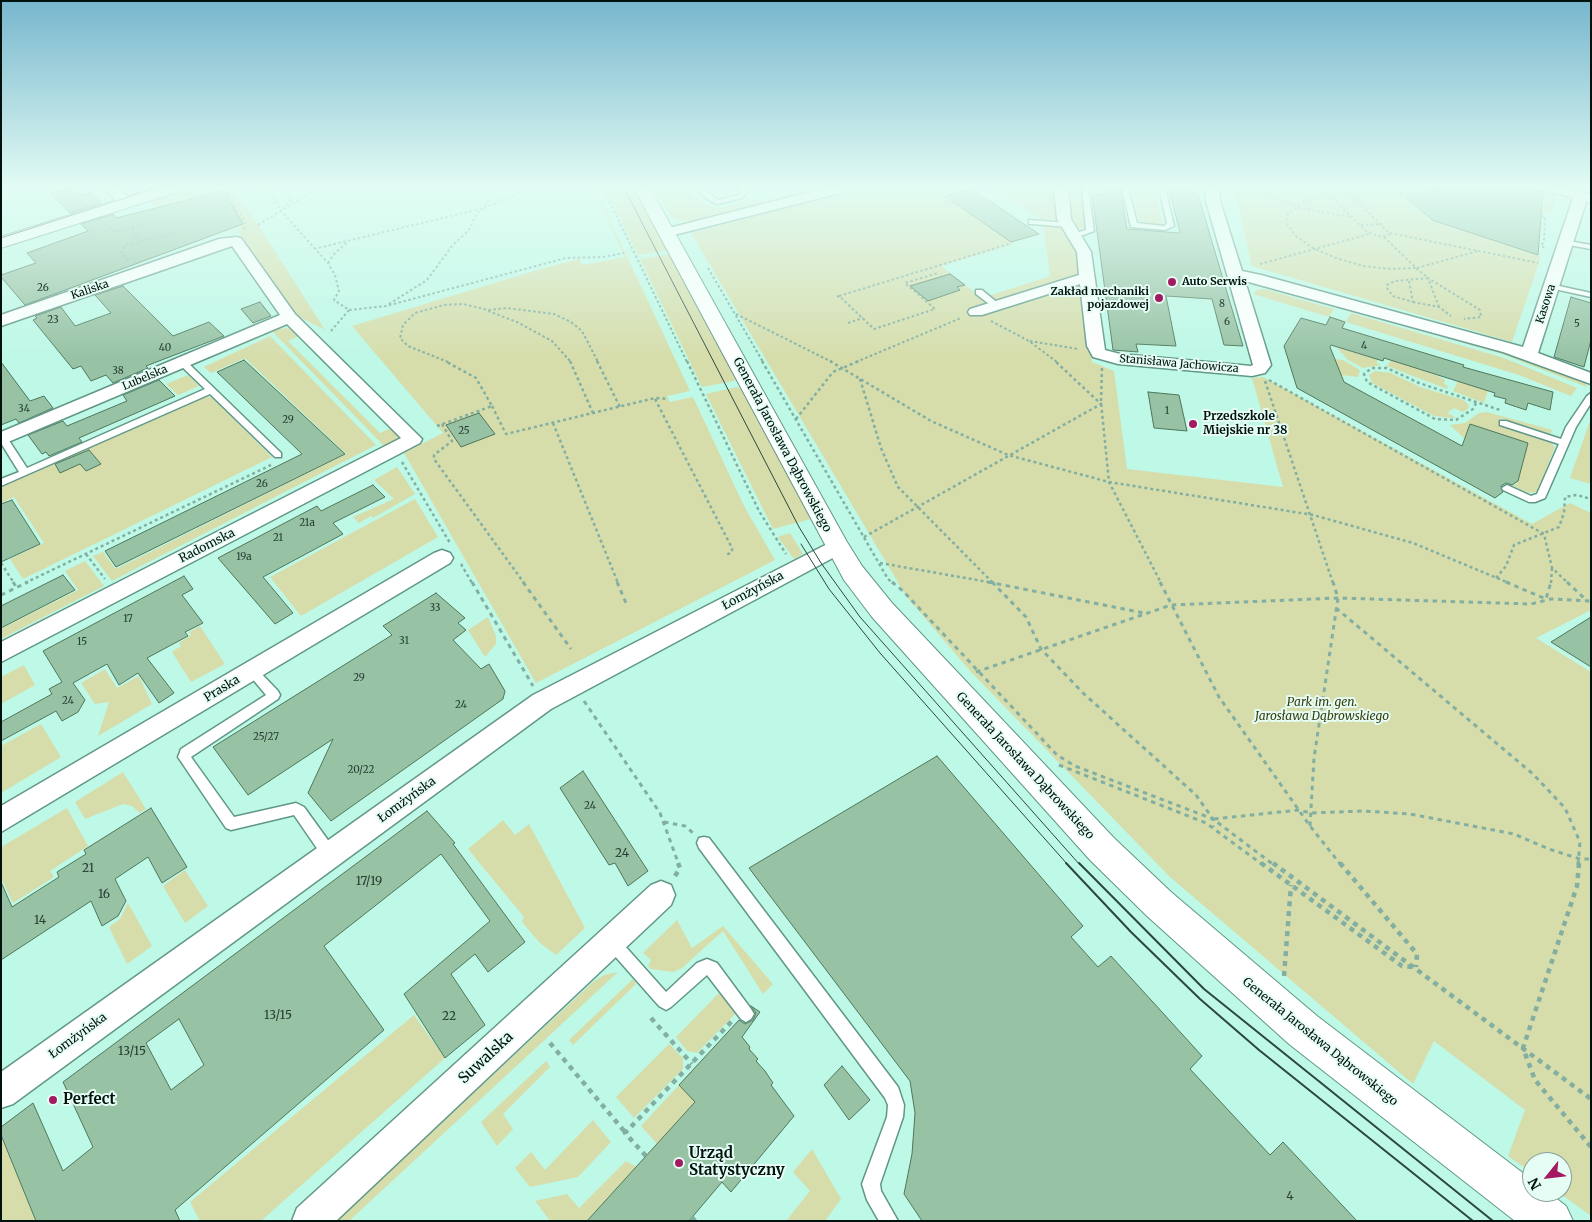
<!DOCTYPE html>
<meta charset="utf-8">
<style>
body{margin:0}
#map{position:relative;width:1592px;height:1222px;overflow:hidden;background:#bef8e6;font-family:Merriweather,serif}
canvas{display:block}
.frame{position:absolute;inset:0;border:2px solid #00120d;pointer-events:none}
.north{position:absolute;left:1522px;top:1152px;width:50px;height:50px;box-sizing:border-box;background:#e6fdf5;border:1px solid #8a9f98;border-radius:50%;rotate:241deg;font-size:14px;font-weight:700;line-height:20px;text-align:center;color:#00120d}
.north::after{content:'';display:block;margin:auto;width:18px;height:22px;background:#a31a63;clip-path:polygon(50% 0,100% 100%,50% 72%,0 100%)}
</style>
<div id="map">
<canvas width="1592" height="1222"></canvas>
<div class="frame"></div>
<div class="north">N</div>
</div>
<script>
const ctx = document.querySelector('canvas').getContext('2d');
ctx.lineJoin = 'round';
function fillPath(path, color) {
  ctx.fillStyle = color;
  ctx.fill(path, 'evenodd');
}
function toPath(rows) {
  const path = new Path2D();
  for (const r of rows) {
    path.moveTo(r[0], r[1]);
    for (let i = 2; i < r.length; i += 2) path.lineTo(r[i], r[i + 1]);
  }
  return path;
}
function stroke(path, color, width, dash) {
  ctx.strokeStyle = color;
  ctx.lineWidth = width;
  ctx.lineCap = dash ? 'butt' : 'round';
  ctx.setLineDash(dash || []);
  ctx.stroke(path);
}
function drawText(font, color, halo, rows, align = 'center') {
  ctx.font = font + ' Merriweather,serif';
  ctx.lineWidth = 4;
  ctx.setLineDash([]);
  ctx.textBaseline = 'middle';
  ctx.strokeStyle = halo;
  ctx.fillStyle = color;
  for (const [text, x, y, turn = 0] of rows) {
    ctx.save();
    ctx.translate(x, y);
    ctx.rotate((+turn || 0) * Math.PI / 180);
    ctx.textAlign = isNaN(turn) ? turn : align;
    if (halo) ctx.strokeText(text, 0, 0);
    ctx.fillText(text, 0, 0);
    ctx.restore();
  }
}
fillPath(toPath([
 [189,188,232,188,259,226,325,330,301,318,293,309,236,229,242,226,229,216,237,213,224,191,156,208,152,200],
 [593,188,595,188,690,391,667,396,670,402,693,397,744,506,775,560,536,683,404,453,443,433,352,326,541,269,579,259,583,265,625,257],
 [605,188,635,188,668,250,638,255],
 [659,188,690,188,691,193,703,204,719,208,758,199,761,202,815,188,827,188,704,220,687,222,677,220,670,215,656,190],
 [858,188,962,188,943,194,1014,244,941,266,982,298,1050,276,1043,226,1062,226,1074,243,1092,362,1114,371,1127,469,1283,487,1252,378,1263,377,1532,524,1570,503,1591,513,1591,610,1536,638,1591,672,1591,1216,1558,1192,1562,1192,1562,1162,1532,1162,1532,1173,1508,1156,1525,1110,1434,1041,1413,1084,1170,877,972,673,906,596,691,233],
 [994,188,1053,188,1059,220,1041,219],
 [1067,188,1082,188,1087,228,1078,229,1071,223],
 [1132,188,1156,188,1162,225,1139,221],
 [1234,188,1435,188,1406,198,1430,220,1541,257,1512,342,1252,266],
 [1544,191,1557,195,1552,213,1543,211],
 [670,254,736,379,734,381,702,387,640,259],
 [1268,284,1531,361,1585,381,1587,387,1502,354,1267,286],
 [1264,289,1334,309,1329,317,1253,294,1257,290],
 [1351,313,1504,358,1577,388,1571,396,1519,375,1346,322],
 [288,328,301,335,288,341,380,433,392,428,399,436,397,441,386,448,271,330],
 [270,336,376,445,112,581,93,556,103,552,115,568,118,568,346,454,245,358,211,373,204,367],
 [1336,347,1378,360,1376,363,1381,365,1363,368,1348,360],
 [1334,359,1343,360,1360,370,1358,377,1341,375],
 [1391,360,1438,376,1445,380,1444,384,1448,386,1447,389,1387,366],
 [1375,371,1391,373,1420,387,1463,400,1468,404,1469,408,1463,412,1454,408,1447,413,1455,417,1453,418,1434,416,1372,383,1369,375],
 [188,375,199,386,178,395,166,384],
 [1458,381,1488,391,1484,403,1453,391],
 [737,387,741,389,811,519,773,529,706,394],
 [205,397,211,397,272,457,23,579,10,559,44,543,14,497,1,503,1,487],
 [1487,412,1552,430,1550,434,1501,418,1498,425,1551,443,1555,447,1537,492,1528,493,1511,485,1517,484,1527,443,1470,424,1480,453,1450,425,1465,423,1479,413],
 [1591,418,1591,484,1570,478],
 [397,467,415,494,373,518,371,516,359,523,353,517,394,499,374,480],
 [415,499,438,537,301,616,270,577],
 [790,533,803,554,794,559,778,537],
 [85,561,104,586,1,639,1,629,78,590,65,571],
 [488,617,496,636,496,644,485,657,468,630],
 [200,626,225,664,191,682,172,652,181,646,179,643,191,635,189,632],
 [24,665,35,685,1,704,1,677],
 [105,669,117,688,139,676,152,704,98,736,109,702,95,704,81,683],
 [41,724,61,757,1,793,1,746],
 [123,772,146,809,140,813,132,806,123,804,85,819,75,802],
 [67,808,88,846,50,871,54,877,13,903,1,878,1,847],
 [503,820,515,835,529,824,585,928,556,955,540,943,522,922,524,917,468,849],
 [185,870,208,906,185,923,163,886],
 [128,903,152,946,127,964,109,927,120,919],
 [677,920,692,948,723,926,773,984,763,994,723,931,682,968,673,972,651,969,648,966,651,960,643,953],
 [618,972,349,1221,336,1221,593,982,604,975],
 [633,979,636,984,573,1045,569,1040],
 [722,990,737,1012,697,1053,687,1051,676,1037],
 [414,1015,445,1058,261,1221,200,1221,190,1202],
 [669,1044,683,1058,683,1069,634,1118,616,1097],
 [546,1061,550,1067,503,1114,513,1129,497,1146,481,1122],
 [679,1085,695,1102,657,1144,641,1126],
 [593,1120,611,1142,578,1177,530,1187,515,1168,531,1152,545,1170],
 [1,1135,36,1221,1,1221],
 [812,1149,841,1199,825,1221,786,1221,810,1191,793,1172],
 [626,1161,636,1167,587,1221,550,1221,535,1201,567,1194,579,1208]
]), '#d6ddab');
const building = toPath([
 [67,188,71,188,79,196,91,192,101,203,70,213,51,193,67,188],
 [970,188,1039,234,1011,242,945,196,970,188],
 [1102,188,1120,188,1127,229,1180,233,1169,188,1196,188,1243,346,1224,345,1212,299,1166,296,1176,346,1136,344,1138,352,1113,350,1092,194,1103,195,1102,188],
 [1435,188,1531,188,1543,191,1538,255,1432,220,1406,197,1435,188],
 [224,191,243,224,25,305,1,277,1,275,36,263,27,253,88,231,81,224,113,214,116,218,224,191],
 [950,274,965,285,957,287,960,290,928,301,910,286,950,274],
 [123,286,173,336,209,322,224,336,146,366,148,368,113,383,106,375,91,381,81,366,73,369,33,320,37,318,35,316,61,307,75,326,111,313,95,295,123,286],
 [1571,297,1591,303,1591,340,1584,367,1554,357,1571,297],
 [260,302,271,316,253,323,241,309,260,302],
 [1330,317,1345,322,1342,328,1464,365,1463,367,1553,392,1550,410,1528,403,1526,410,1505,403,1506,399,1494,396,1495,393,1384,358,1383,361,1331,345,1330,347,1344,382,1462,446,1470,424,1528,443,1518,481,1512,485,1506,483,1501,486,1503,492,1495,498,1297,388,1284,346,1301,318,1326,325,1330,317],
 [244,360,345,454,116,567,105,551,302,454,217,372,244,360],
 [1,362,30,401,44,396,53,408,19,423,16,419,1,425,1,362],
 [159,380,175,396,79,438,82,442,49,456,46,452,42,454,28,435,63,421,67,426,127,401,123,395,159,380],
 [1148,392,1179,395,1187,431,1154,428,1148,392],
 [479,413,495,434,461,447,446,425,479,413],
 [89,450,101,464,86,471,80,464,60,473,55,464,89,450],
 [373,485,385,497,333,523,343,534,263,577,293,613,275,624,218,558,317,506,321,511,373,485],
 [12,500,40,544,1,562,1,504,12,500],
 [63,575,75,590,1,628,1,606,63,575],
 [184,576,193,589,182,595,203,623,185,632,188,636,147,658,174,693,159,703,138,673,119,685,107,664,73,683,85,700,78,712,62,721,56,711,1,741,1,722,52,694,49,689,62,682,43,651,184,576],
 [436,593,465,618,458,623,466,630,453,640,481,669,489,664,505,691,503,699,331,821,308,793,333,739,248,795,213,747,392,635,383,626,436,593],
 [1591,617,1591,667,1551,642,1591,617],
 [937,756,1083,926,1071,937,1098,967,1111,956,1202,1056,1190,1069,1270,1155,1283,1142,1357,1221,922,1221,904,1194,912,1154,915,1113,910,1081,749,868,937,756],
 [583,771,648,871,628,886,615,863,609,865,560,788,583,771],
 [151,808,187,867,162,883,148,857,115,879,126,901,118,916,102,926,91,901,1,960,1,882,12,907,59,877,57,872,86,854,84,850,151,808],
 [427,811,455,843,453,844,525,942,488,972,475,954,451,974,485,1025,445,1058,404,994,490,921,441,854,324,946,384,1030,175,1210,180,1221,36,1221,1,1135,1,1127,33,1103,63,1171,93,1147,63,1082,427,811],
 [179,1019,204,1065,171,1090,146,1043,179,1019],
 [751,1006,760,1012,742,1037,750,1047,749,1049,758,1059,756,1061,765,1071,773,1083,771,1085,794,1116,731,1192,722,1182,689,1221,587,1221,695,1102,679,1085,739,1020,745,1024,753,1020,756,1013,751,1006],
 [842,1066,870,1100,849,1120,824,1085,842,1066]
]);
fillPath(building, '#97c2a4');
stroke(building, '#4e775b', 1);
const service = toPath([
 [695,188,702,188,718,200,738,195,740,192,737,188,744,188,747,192,742,198,717,204,710,201,695,188],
 [1082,188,1088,188,1094,231,1075,238,1072,238,1072,234,1086,230,1082,188],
 [1122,188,1128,188,1137,223,1164,226,1167,223,1159,188,1165,188,1174,226,1165,230,1131,227,1122,188],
 [1029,220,1068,223,1072,225,1068,227,1032,224,1029,224,1029,220],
 [1563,240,1591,245,1591,249,1563,244,1563,240],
 [1550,284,1591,293,1591,297,1550,288,1550,284],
 [976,290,982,290,1000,305,993,307,976,294,976,290],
 [182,359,185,360,281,453,281,457,275,457,210,394,1,486,1,479,19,472,1,443,1,435,6,436,27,468,205,389,179,364,178,362,182,359],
 [1591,393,1591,403,1576,427,1545,498,1535,502,1529,502,1503,490,1502,488,1507,485,1531,496,1537,494,1559,444,1500,425,1500,421,1506,421,1561,439,1566,427,1587,396,1591,393],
 [252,666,256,668,278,691,280,695,278,699,191,757,234,817,296,803,304,807,335,850,337,855,335,860,330,862,325,860,294,815,231,830,226,828,178,757,181,749,266,695,246,671,248,668,252,666],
 [704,837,709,838,898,1087,904,1105,903,1117,880,1184,881,1191,898,1221,879,1221,867,1200,862,1184,887,1117,888,1105,885,1098,699,848,697,843,699,838,704,837],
 [611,934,616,936,666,992,697,963,707,959,717,963,751,1009,754,1014,751,1019,746,1022,741,1019,707,975,671,1007,666,1010,659,1006,606,946,604,941,606,936,611,934]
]);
const minor = toPath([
 [103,188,118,188,133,202,126,206,121,205,103,188],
 [826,188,850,188,848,191,666,237,659,233,661,230,826,188],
 [1054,188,1068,188,1071,219,1091,252,1105,350,1120,354,1251,366,1253,365,1206,201,1205,188,1219,188,1220,201,1242,271,1261,275,1523,347,1573,198,1549,191,1547,188,1569,188,1591,195,1591,203,1586,202,1538,353,1591,373,1591,384,1503,352,1245,281,1271,365,1265,373,1252,376,1118,364,1093,357,1087,346,1080,284,982,315,970,315,968,312,970,309,1079,275,1077,252,1057,219,1054,188],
 [236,237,241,238,295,314,422,439,420,443,1,662,1,642,401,438,287,324,1,445,1,432,280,315,232,246,1,326,1,315,219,239,236,237],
 [837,539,844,542,848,547,844,552,551,709,13,1104,1,1108,1,1072,533,695,837,539],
 [442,550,450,553,453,558,450,563,1,832,1,806,434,553,442,550],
 [661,881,671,885,675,895,671,905,336,1221,292,1221,297,1208,651,885,661,881]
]);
const tertiary = toPath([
 [154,188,179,188,177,192,1,248,1,237,154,188],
 [634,188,650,188,847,542,862,566,892,603,1114,838,1171,892,1317,1016,1532,1180,1532,1192,1548,1192,1566,1206,1573,1221,1515,1221,1289,1044,1147,916,1090,860,872,617,844,580,634,188]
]);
stroke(service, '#609787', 3);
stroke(minor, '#609787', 3);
stroke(tertiary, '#609787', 2);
stroke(toPath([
 [224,188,245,221,244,230],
 [258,188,259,190,268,188],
 [269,188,281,211,328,263,335,275,339,291,334,300,349,310,386,306,566,258,603,257,624,253],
 [603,188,687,362],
 [1246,188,1305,209,1351,217],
 [1322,188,1367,232,1382,237,1390,234,1344,188],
 [857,192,871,188],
 [283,209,292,198,288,193,296,188],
 [1541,216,1545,217,1544,241,1541,246,1546,248],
 [105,224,115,232,164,219],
 [258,225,308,194,329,188],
 [1361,225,1382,224],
 [132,228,138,242],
 [90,230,97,237],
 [1390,233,1538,263],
 [1384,237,1416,268,1391,269,1363,266,1336,258,1313,248,1296,236,1287,224,1288,213,1310,198,1329,195,1394,195,1415,188],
 [314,249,484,208,532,188],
 [128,260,121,253,125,245,176,233],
 [328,263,335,253,350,240],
 [1260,264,1369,234],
 [708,268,763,362],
 [1417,268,1478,251],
 [1409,281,1413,302,1393,296,1387,288,1387,285,1395,281,1428,278,1416,268],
 [839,296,1009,244],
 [837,297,839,296,874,329,935,309,905,283,938,273],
 [1413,302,1439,307,1451,316],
 [389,304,427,280,452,246,469,230,477,213,484,208,492,194,491,188],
 [1439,307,1428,278,1480,310,1481,317,1464,319],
 [488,311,517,322,552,341,571,362],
 [736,314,832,362],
 [991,321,1029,341,1057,362],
 [848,323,863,318],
 [331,331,349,310],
 [1030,341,1078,349],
 [448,362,408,346,400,338,403,325,415,313,444,305,463,304,488,310,507,308,554,314,571,322,582,331,598,362],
 [856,362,961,318]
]), '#82afa1', 2, [2.5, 2.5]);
stroke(toPath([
 [570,361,593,413],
 [597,361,620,407],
 [687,361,759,511,786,554],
 [762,361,888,579,893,583],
 [830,361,931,421,1008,455,1109,482,1313,515,1413,543,1509,583],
 [1102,368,1101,402,1109,482,1161,583],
 [860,379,881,448,898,487,993,583],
 [1269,380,1544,534,1552,568,1568,583],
 [1265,381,1333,583],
 [655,399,732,548,732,552,726,555],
 [1476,403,1473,409,1456,420,1435,419,1367,382,1364,374,1372,368,1387,368,1419,383,1500,410],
 [492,406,506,434,655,398,668,399],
 [796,419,833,372,859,361],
 [553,423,618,583],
 [442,424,452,441,434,455,434,459,524,583],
 [437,426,492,406,476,378,445,361],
 [402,462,450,543],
 [864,537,1101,404,1055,361],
 [86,554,105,579],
 [1,563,14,583],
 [880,563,994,583],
 [461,564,472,583],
 [1496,578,1506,566,1514,545,1559,527,1564,513,1565,497,1577,495,1591,499],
 [25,583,271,465],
 [1551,583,1552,568]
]), '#82afa1', 2.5, [3, 3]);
stroke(toPath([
 [13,582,17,588],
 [472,582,533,686],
 [523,582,571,649],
 [617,582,626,603],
 [892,582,903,591,1057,755,1075,766,1213,819,1274,865],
 [988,582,1144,613],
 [992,582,1026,617,1041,649,1083,693,1196,795,1213,819,1213,827],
 [1160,582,1219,697,1310,826,1341,865],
 [1506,582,1546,599,1551,582],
 [1567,582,1585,599],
 [1,595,28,582],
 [1336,608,1533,774,1565,808,1580,842,1578,865],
 [976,672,1171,605,1338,598,1531,604,1551,599,1591,601],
 [584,701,660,813,679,865],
 [1059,765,1206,823,1263,865],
 [1214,819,1299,810,1311,813,1364,811,1410,814,1514,834,1549,849,1580,859,1591,859],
 [664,822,685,826,694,834],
 [1310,826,1314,758,1338,598,1333,582]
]), '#82afa1', 3, [4.5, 4.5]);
stroke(toPath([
 [1261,863,1402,966,1415,967],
 [1273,863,1591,1099],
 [1340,863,1417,954,1416,967],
 [1579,863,1577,886,1523,1048,1535,1080,1591,1147],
 [675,876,680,868,678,863],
 [1284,976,1291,885],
 [651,1018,692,1064],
 [550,1043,625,1132],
 [646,1156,625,1133,732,1021],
 [692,1217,695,1221]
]), '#82afa1', 4.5, [5, 5]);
fillPath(service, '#fff');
fillPath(minor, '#fff');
fillPath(tertiary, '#fff');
stroke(toPath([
 [624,188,799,527,821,563,860,617,1080,865],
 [1,238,156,188],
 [801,544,829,589,880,653,1068,865]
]), '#2c473f', 1);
stroke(toPath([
 [1066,863,1131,932,1200,999,1259,1050,1473,1221],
 [1079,863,1204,989,1493,1221]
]), '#2c473f', 2);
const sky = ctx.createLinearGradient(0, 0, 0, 359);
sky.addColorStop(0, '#77b6cd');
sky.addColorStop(0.52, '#e2fcf4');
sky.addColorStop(1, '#e2fcf400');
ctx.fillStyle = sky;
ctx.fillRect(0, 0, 1592, 359);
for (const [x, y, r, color] of [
 [1172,282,5,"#a31a63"],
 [1159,298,5,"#a31a63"],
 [1193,424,5,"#a31a63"],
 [53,1100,5,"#a31a63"],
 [679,1163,5,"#a31a63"]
]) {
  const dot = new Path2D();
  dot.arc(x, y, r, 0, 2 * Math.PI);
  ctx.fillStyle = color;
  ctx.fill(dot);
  stroke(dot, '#e6fdf5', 2);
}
drawText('10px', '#263e33', null, [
 ["26",43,288],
 ["8",1222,304],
 ["23",53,320],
 ["6",1227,322],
 ["5",1577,324],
 ["4",1364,346],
 ["40",165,348],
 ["38",118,371],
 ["34",24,409],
 ["1",1167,411],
 ["29",288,420],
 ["25",464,431],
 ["26",262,484],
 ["21a",307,523],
 ["21",278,538],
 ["19a",244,557],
 ["33",435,608],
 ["17",128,619],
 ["31",404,641],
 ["15",82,642],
 ["29",359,678],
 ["24",68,701],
 ["24",461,705],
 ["25/27",266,737],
 ["20/22",361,770],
 ["24",590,806]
]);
drawText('bold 11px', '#00120d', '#e6fdf5', [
 ["Auto Serwis",1182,282],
 ["Zakład mechaniki",1149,292,"right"],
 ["pojazdowej",1149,305,"right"]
], 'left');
drawText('11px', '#00120d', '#e6fdf5', [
 ["Kaliska",90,290,-19],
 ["Kasowa",1546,304,-72],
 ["Stanisława Jachowicza",1179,364,5],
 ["Lubelska",145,378,-23]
]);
drawText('bold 12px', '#00120d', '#e6fdf5', [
 ["Przedszkole",1203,417],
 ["Miejskie nr 38",1203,431]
], 'left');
drawText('12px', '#00120d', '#e6fdf5', [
 ["Generała Jarosława Dąbrowskiego",782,445,62],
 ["Radomska",207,546,-27],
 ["Łomżyńska",753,591,-28],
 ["Praska",222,689,-31],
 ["Generała Jarosława Dąbrowskiego",1025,766,47],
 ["Łomżyńska",407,800,-36],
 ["Łomżyńska",78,1036,-36],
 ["Generała Jarosława Dąbrowskiego",1320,1042,39]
]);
drawText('italic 12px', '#383d0e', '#e6fdf5', [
 ["Park im. gen.",1322,703],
 ["Jarosława Dąbrowskiego",1322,717]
]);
drawText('12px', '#263e33', null, [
 ["24",622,854],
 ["21",88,869],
 ["17/19",369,882],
 ["16",104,895],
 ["14",40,921],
 ["13/15",278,1016],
 ["22",449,1017],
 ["13/15",132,1052],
 ["4",1290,1197]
]);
drawText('15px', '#00120d', '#e6fdf5', [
 ["Suwalska",486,1058,-43]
]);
drawText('bold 15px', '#00120d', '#e6fdf5', [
 ["Perfect",63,1100],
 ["Urząd",689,1154],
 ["Statystyczny",689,1171]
], 'left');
</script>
